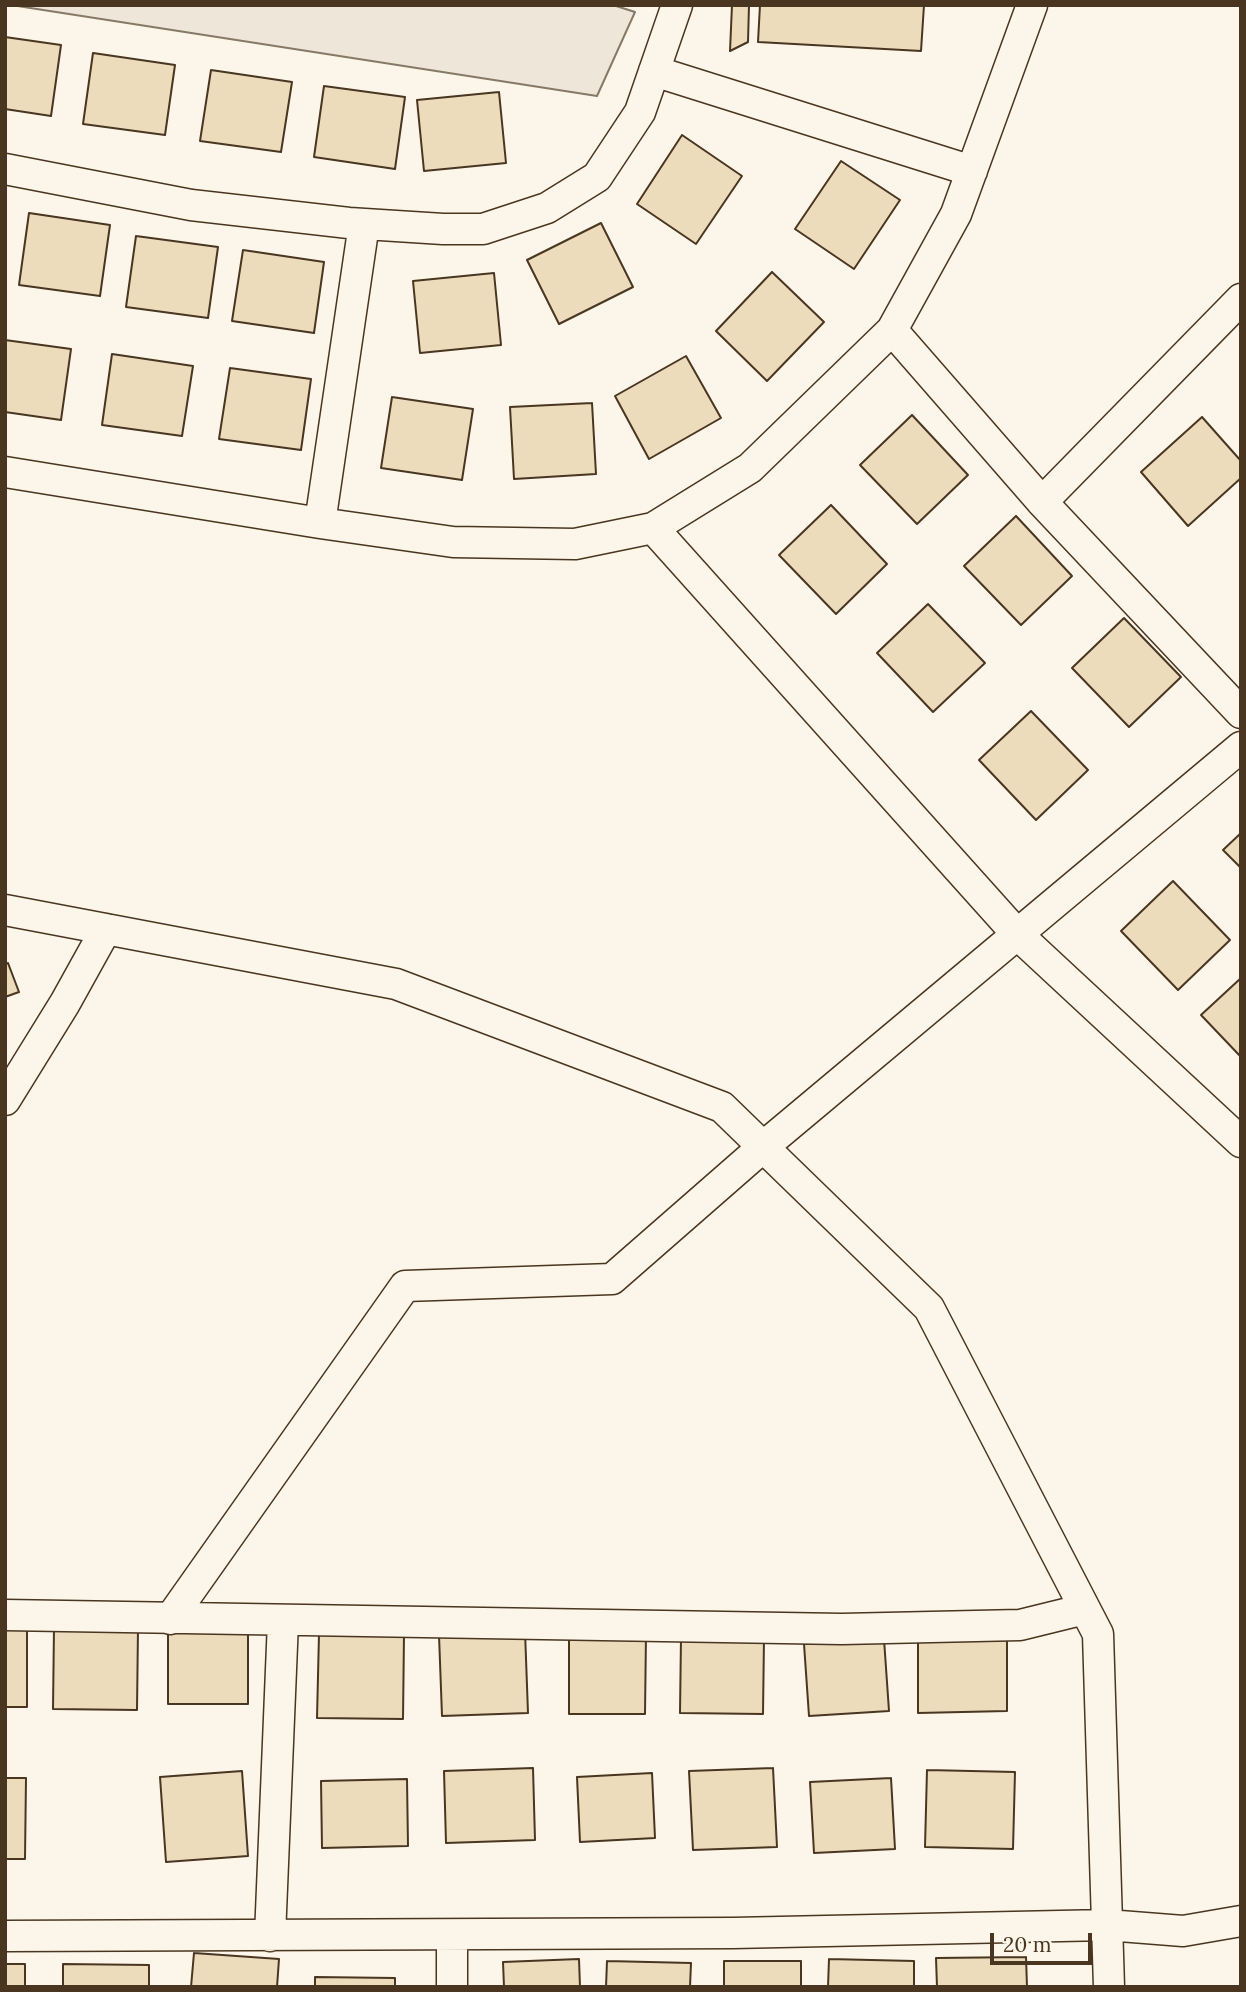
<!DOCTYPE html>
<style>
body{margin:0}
#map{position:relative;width:1246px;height:1992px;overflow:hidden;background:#fbf6e9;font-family:Lora,serif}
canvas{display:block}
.frame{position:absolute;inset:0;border:7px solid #4a3520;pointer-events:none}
.scale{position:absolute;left:990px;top:1933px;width:102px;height:32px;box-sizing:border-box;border:4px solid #4a3520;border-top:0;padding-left:9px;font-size:21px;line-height:24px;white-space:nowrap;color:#4a3520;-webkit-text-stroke:5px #fbf6e9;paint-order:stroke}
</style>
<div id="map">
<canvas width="1246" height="1992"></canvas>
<div class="frame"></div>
<div class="scale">20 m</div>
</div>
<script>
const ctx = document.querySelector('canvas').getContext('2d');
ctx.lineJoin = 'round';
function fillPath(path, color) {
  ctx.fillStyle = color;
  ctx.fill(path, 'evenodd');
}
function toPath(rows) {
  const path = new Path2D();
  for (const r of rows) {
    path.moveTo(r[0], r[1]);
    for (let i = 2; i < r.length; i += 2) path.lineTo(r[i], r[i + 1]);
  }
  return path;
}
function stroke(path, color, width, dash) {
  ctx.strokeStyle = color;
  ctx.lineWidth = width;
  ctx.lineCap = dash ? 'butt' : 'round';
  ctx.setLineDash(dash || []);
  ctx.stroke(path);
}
const green = toPath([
 [11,5,613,5,635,12,597,96,11,5]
]);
fillPath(green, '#ede6d9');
stroke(green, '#887966', 2);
const building = toPath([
 [732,5,749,5,748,42,730,51,732,5],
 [760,5,924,5,921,51,758,42,760,5],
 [5,37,61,45,51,116,5,109,5,37],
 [93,53,175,65,165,135,83,124,93,53],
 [211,70,292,82,281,152,200,141,211,70],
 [324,86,405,97,395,169,314,157,324,86],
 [499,92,506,163,424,171,417,100,499,92],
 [682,135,742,176,696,244,637,204,682,135],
 [841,161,900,200,854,269,795,229,841,161],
 [29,213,110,225,100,296,19,285,29,213],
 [601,223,633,287,559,324,527,260,601,223],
 [136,236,218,247,208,318,126,307,136,236],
 [243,250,324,262,314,333,232,321,243,250],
 [772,272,824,322,767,381,716,331,772,272],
 [494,273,501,345,420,353,413,281,494,273],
 [5,340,71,349,61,420,5,412,5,340],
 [112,354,193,366,182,436,102,425,112,354],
 [686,356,721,418,649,459,615,396,686,356],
 [230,368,311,379,301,450,219,439,230,368],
 [392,397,473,409,462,480,381,468,392,397],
 [592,403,596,474,514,479,510,407,592,403],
 [912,415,968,475,917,524,860,465,912,415],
 [1202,417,1241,461,1241,478,1188,526,1141,472,1202,417],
 [831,505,887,564,836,614,779,555,831,505],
 [1016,516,1072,576,1021,625,964,566,1016,516],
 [928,604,985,663,933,712,877,653,928,604],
 [1124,618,1181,677,1129,727,1072,668,1124,618],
 [1031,711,1088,770,1036,820,979,760,1031,711],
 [1241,833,1241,868,1223,850,1241,833],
 [1173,881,1230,940,1178,990,1121,931,1173,881],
 [8,963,19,992,5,997,5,964,8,963],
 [1241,978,1241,1057,1201,1015,1241,978],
 [5,1624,27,1624,27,1707,5,1707,5,1624],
 [54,1627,138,1628,137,1710,53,1709,54,1627],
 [168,1631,248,1631,248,1704,168,1704,168,1631],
 [525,1631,528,1713,442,1716,439,1635,525,1631],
 [319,1634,404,1635,403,1719,317,1718,319,1634],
 [569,1634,646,1634,645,1714,569,1714,569,1634],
 [681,1637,764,1638,763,1714,680,1713,681,1637],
 [1007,1638,1007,1711,918,1713,918,1639,1007,1638],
 [884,1639,889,1711,809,1716,804,1644,884,1639],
 [533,1768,535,1840,446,1843,444,1771,533,1768],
 [773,1768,777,1847,693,1850,689,1771,773,1768],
 [927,1770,1015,1772,1013,1849,925,1847,927,1770],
 [242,1771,248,1856,166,1862,160,1777,242,1771],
 [652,1773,655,1838,580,1842,577,1777,652,1773],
 [5,1778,26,1778,25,1859,5,1859,5,1778],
 [891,1778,895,1849,814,1853,810,1782,891,1778],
 [407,1779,408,1846,322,1848,321,1781,407,1779],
 [194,1953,279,1959,277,1987,191,1987,194,1953],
 [1026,1957,1027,1987,937,1987,936,1958,1026,1957],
 [579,1959,580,1987,504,1987,503,1962,579,1959],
 [829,1959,914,1961,914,1987,828,1987,829,1959],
 [607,1961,691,1963,690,1987,606,1987,607,1961],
 [724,1961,801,1961,801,1987,724,1987,724,1961],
 [5,1964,25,1964,25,1987,5,1987,5,1964],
 [63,1964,149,1965,149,1987,63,1987,63,1964],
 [315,1977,395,1978,395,1987,315,1987,315,1977]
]);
fillPath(building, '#ecdcbc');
stroke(building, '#4a3520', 2);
const street = toPath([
 [654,71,972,171],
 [5,169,191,205,349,223,443,229,483,229,547,208,597,177,640,112,677,5],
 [892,330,1042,502,1241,713],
 [5,472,320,523,453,542,575,544,653,528,750,468,892,330,956,214,1032,5],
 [1042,502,1241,299],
 [320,523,364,224],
 [653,528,1017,934,1241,1142],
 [5,910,396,984,722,1107,929,1308,1098,1634,1109,1987],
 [5,1100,65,1003,106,929],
 [5,1615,842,1629,1020,1625,1085,1609],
 [170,1619,405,1286,612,1279,763,1147,1241,747],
 [5,1936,733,1933,1107,1925,1183,1931,1241,1921],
 [270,1936,283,1621],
 [452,1987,452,1935]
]);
stroke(street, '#4a3520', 33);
stroke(street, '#fbf6e9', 30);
</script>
